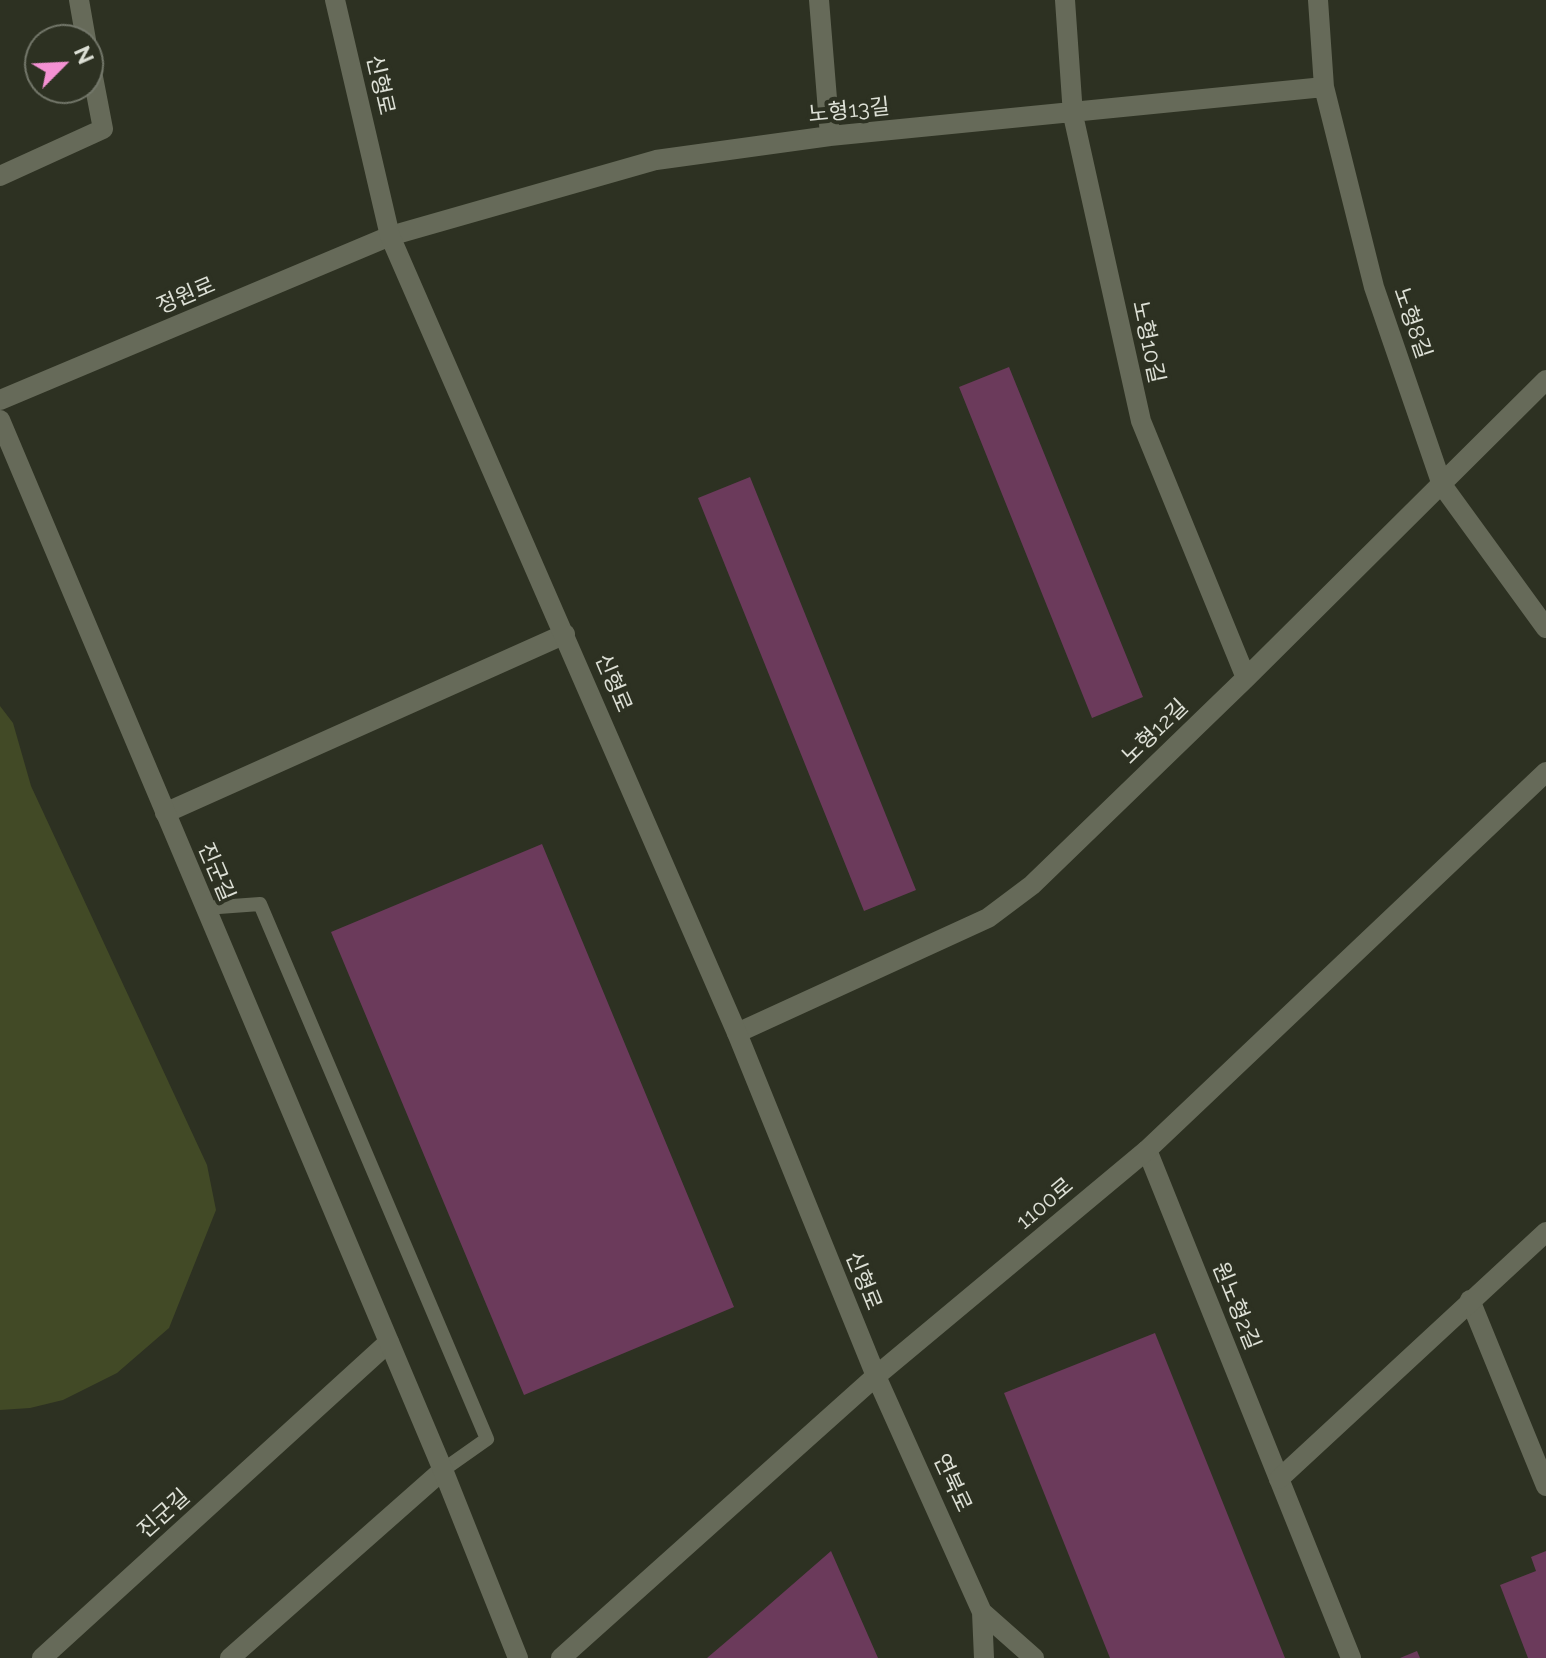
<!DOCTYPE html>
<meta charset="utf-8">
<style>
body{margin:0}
#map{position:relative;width:1546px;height:1658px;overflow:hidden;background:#2d3122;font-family:Raleway,sans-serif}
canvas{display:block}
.north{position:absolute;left:24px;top:24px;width:80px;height:80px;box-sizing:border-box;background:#2d3122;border:2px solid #73776a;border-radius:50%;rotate:66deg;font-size:22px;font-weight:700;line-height:32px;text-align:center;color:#dde0d6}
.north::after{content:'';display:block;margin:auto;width:28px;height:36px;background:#f491d3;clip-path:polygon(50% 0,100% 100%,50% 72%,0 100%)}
</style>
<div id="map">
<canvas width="1546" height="1658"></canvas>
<div class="north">N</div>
</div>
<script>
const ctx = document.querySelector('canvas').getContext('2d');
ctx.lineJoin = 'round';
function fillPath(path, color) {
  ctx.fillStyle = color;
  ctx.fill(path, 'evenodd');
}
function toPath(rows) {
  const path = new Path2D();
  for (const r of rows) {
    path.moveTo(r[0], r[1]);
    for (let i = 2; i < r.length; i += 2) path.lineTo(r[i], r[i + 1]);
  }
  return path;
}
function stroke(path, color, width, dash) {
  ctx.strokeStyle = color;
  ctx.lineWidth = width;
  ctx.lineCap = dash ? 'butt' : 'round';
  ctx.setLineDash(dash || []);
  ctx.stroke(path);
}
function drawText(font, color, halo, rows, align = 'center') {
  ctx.font = font + ' Raleway,"Noto Sans KR",sans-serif';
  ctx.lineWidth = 8;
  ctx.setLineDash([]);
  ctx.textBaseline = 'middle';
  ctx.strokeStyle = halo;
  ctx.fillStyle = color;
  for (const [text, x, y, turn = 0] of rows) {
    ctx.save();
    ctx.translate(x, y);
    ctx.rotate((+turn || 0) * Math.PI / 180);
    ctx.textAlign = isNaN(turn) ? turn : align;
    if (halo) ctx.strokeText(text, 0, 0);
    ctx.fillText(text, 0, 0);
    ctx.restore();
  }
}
fillPath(toPath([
 [0,706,13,723,31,786,207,1165,216,1210,169,1328,117,1373,63,1400,30,1408,0,1410]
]), '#424a26');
fillPath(toPath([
 [1009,367,1143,697,1092,718,959,387],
 [750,477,916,890,864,911,698,498],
 [542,844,734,1307,524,1395,331,932],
 [1155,1333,1285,1658,1110,1658,1004,1393],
 [831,1551,878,1658,707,1658,754,1618],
 [1546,1551,1546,1658,1528,1658,1500,1585,1536,1571,1531,1557],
 [1417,1651,1420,1658,1400,1658]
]), '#6b3a5b');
stroke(toPath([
 [205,908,260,904,487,1439,443,1470]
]), '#666a59', 14);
stroke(toPath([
 [79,0,86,40],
 [819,0,830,136],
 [1065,0,1073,115,1141,421,1246,678],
 [1318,0,1324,87,1374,287,1442,485,1546,628],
 [0,176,103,129,88,51],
 [0,400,390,236,656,160,830,136,1324,87],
 [165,813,565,634],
 [737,1033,988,918,1032,885,1246,678,1546,380],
 [1147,1150,1351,1658],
 [1470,1300,1546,1486],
 [42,1658,389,1342],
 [230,1658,443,1470]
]), '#666a59', 20);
stroke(toPath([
 [0,420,443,1470,518,1658],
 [1279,1479,1546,1232]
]), '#666a59', 20);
stroke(toPath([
 [335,0,390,236,737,1033,876,1376,982,1612,984,1658],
 [982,1612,1034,1658],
 [561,1658,876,1376,1147,1150,1546,772]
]), '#666a59', 20);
drawText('22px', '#dde0d6', '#2d3122', [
 ["신형로",380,85,77],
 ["노형13길",849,111,-6],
 ["정원로",186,296,-23],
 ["노형8길",1412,323,71],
 ["노형10길",1148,342,78],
 ["신형로",613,683,67],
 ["노형12길",1155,732,-44],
 ["진군길",216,872,67],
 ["1100로",1045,1204,-40],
 ["신형로",863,1281,68],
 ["원노형2길",1236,1306,68],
 ["연북로",952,1483,65],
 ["진군길",164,1514,-42]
]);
</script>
